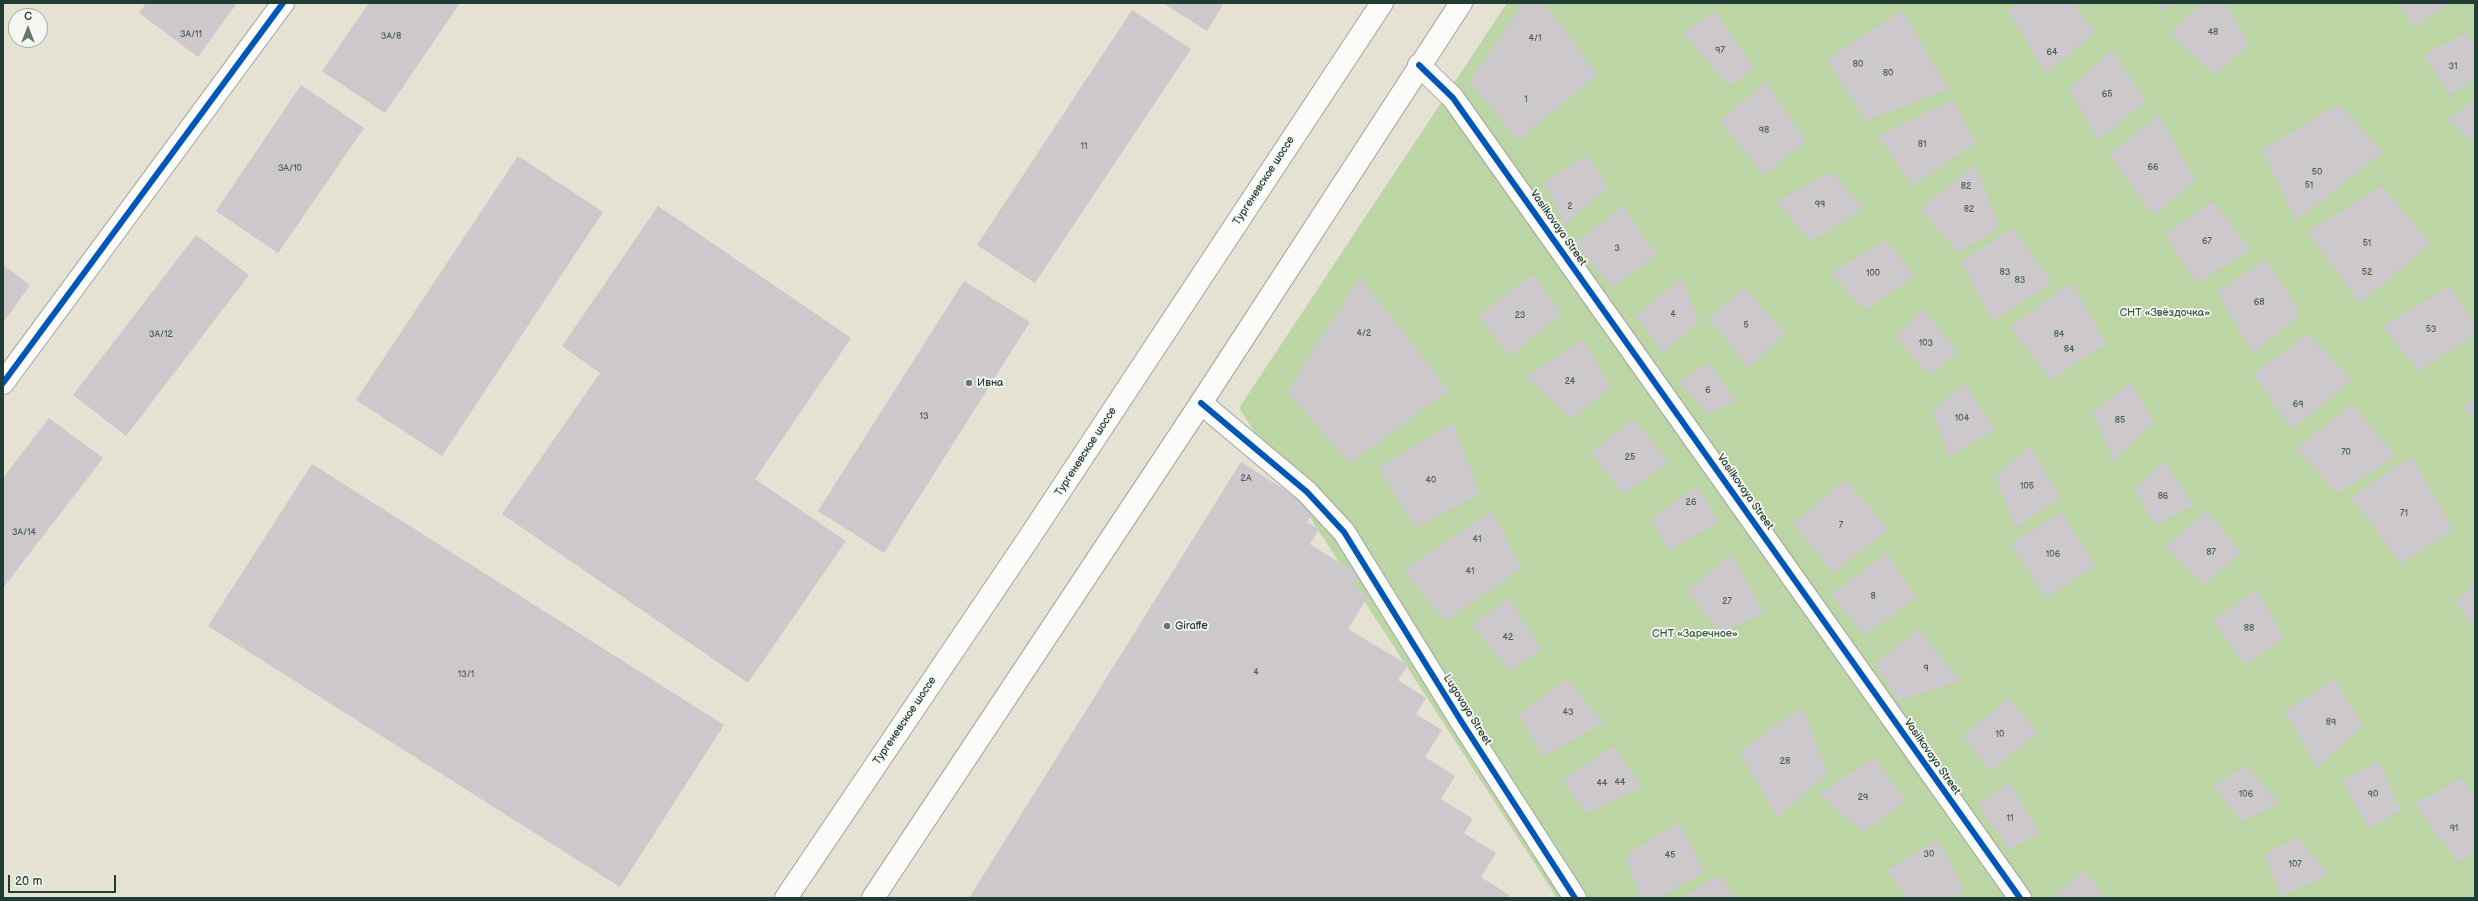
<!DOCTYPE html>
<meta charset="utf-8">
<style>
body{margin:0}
#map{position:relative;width:2478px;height:901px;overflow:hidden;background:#e5e2d4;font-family:"Balsamiq Sans",sans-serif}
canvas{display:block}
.frame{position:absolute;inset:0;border:4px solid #1f3d34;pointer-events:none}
.north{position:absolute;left:8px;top:8px;width:40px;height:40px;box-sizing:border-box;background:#f6f6f2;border:1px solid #a0aca6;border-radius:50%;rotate:0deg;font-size:11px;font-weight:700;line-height:16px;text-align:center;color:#1f3d34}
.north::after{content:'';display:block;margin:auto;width:14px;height:18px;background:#64776c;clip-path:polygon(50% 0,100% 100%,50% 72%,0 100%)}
.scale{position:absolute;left:8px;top:875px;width:108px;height:18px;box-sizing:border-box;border:2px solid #1f3d34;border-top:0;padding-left:5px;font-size:12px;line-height:14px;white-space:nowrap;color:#1f3d34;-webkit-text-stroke:3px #f6f6f2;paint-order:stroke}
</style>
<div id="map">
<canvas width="2478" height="901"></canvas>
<div class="frame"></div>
<div class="north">С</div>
<div class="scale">20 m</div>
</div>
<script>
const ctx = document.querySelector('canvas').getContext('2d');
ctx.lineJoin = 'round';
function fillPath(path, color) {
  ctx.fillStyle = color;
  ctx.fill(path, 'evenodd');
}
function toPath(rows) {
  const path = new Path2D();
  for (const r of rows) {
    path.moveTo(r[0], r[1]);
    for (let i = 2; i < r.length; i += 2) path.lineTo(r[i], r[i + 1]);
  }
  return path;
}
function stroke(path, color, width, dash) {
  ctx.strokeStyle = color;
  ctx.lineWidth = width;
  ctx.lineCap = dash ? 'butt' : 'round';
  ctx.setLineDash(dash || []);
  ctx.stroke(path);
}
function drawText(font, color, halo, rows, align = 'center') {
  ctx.font = font + ' "Balsamiq Sans",sans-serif';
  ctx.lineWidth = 3.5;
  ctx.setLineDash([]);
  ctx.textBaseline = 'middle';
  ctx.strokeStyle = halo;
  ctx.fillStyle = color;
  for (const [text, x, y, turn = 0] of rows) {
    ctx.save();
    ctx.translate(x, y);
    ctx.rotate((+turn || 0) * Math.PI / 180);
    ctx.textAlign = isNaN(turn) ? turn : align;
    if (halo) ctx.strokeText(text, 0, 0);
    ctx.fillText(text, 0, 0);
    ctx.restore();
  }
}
fillPath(toPath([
 [1507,3,2475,3,2475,898,1557,898,1239,408]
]), '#bbd6a4');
fillPath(toPath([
 [146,3,237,3,198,57,139,13],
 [369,3,460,3,385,113,322,71],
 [1163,3,1224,3,1207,31],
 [1523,3,1544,3,1598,75,1518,140,1469,82],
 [2018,3,2072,3,2096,32,2046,74,2007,9],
 [2157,3,2172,3,2163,11],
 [2203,3,2226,3,2249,45,2214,75,2169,33],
 [2397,3,2450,3,2415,27],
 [1132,10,1191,49,1035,283,977,245],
 [1715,11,1754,69,1729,86,1683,33],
 [1902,11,1949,89,1866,121,1827,59],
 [2466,32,2475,47,2475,78,2450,95,2423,56],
 [2112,50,2146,101,2098,140,2069,89],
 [1766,82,1806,141,1764,176,1720,121],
 [301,85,364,128,278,253,216,211],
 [1953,100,1976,143,1912,186,1878,136],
 [2475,101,2475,145,2448,118],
 [2339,104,2383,152,2296,221,2262,150],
 [2159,115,2196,181,2153,215,2109,154],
 [1587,155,1609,187,1564,225,1548,189,1541,184],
 [518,156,603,212,442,456,356,400],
 [1976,164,1999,228,1958,253,1920,209],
 [1831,172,1864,208,1811,242,1777,201],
 [2382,186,2431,244,2360,303,2307,232],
 [2213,201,2251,250,2196,283,2165,234],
 [658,206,851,338,755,479,846,541,748,683,502,514,600,373,562,346],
 [1623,206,1657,255,1612,288,1575,243],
 [2013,228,2052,283,1993,321,1960,262],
 [196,235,249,275,126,436,73,395],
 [1886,240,1915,276,1865,310,1830,272],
 [2266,259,2301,315,2253,353,2217,292],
 [3,265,30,285,3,323],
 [1533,274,1562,315,1509,356,1478,316],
 [1360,277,1449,391,1349,463,1287,391],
 [1682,278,1699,322,1663,353,1636,315],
 [964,281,1030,322,884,553,818,511],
 [2071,282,2106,344,2051,380,2010,327],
 [2450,286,2475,325,2475,334,2419,372,2383,326],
 [1744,287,1785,334,1748,368,1709,318],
 [1923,309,1958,352,1929,375,1895,336],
 [2308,334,2352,380,2292,430,2253,374],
 [1583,339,1611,387,1572,419,1526,377],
 [1709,363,1736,402,1707,415,1679,381],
 [1964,383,1995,429,1949,458,1932,410],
 [2131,383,2154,422,2114,461,2092,412],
 [2475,398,2475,422,2463,407],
 [2352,404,2395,456,2338,494,2296,449],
 [49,418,103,458,3,588,3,478],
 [1634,419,1669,463,1624,494,1590,453],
 [1453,423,1480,494,1416,528,1378,468],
 [2031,446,2061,497,2015,528,1995,476],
 [2412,456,2453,530,2401,564,2351,497],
 [2164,461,2193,505,2156,526,2134,489],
 [1241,462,1315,509,1307,522,1319,529,1310,544,1361,576,1354,586,1369,595,1348,629,1408,665,1398,680,1426,698,1416,714,1442,730,1425,757,1455,776,1441,799,1473,819,1464,833,1496,853,1481,877,1509,895,1507,898,969,898],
 [312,464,724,725,620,887,208,626],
 [1846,480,1889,529,1833,573,1793,523],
 [1697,486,1719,522,1670,550,1650,520],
 [1491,511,1522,568,1445,622,1403,570],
 [2207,511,2241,553,2205,585,2165,547],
 [2061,512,2096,566,2046,598,2010,544],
 [1887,553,1917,598,1864,635,1831,594],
 [1732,554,1764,613,1721,633,1687,591],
 [2475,583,2475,630,2455,601],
 [2257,589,2284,638,2245,665,2213,620],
 [1509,598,1541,650,1509,671,1472,625],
 [1918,629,1961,681,1899,701,1875,664],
 [1567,679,1604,723,1543,757,1518,715],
 [2335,679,2363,726,2317,768,2284,711],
 [2010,698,2038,734,1990,771,1962,736],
 [1802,707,1828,774,1777,817,1739,751],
 [1614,746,1642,787,1587,814,1562,780],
 [1874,758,1906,801,1864,832,1818,794],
 [2379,762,2401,810,2369,829,2342,780],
 [2246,765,2279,803,2241,822,2213,786],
 [2460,778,2475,795,2475,853,2457,862,2415,804],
 [2010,782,2040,834,2009,849,1977,804],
 [1679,822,1704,872,1659,898,1641,898,1625,856],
 [2298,837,2329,875,2282,896,2264,855],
 [1937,840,1965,889,1953,898,1908,898,1886,871],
 [2085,871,2105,898,2050,898],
 [1720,875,1735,898,1682,898]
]), '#ccc8cb');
const minor = toPath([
 [1419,65,1453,98,2020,898],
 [3,383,283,3],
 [1201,403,1307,492,1344,532,1461,721,1575,898]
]);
const highway = toPath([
 [786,898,1027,541,1382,3],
 [873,898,1201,403,1461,3]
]);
stroke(minor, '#a3a49b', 24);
stroke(highway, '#a3a49b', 24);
stroke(minor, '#fbfbf9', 22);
stroke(highway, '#fbfbf9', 22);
stroke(toPath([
 [1419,65,1453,98,2020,898],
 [3,383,283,3],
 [1201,403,1307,492,1344,532,1461,721,1575,898]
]), '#0057b8', 6);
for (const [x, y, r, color] of [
 [969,383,4,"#64776c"],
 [1167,626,4,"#64776c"]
]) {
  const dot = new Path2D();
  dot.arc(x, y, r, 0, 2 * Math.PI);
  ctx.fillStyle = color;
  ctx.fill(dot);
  stroke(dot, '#f6f6f2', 1.5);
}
drawText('9px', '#4a605a', null, [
 ["48",2213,33],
 ["3А/11",191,35],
 ["3А/8",391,37],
 ["4/1",1535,39],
 ["97",1720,51],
 ["64",2052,53],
 ["80",1858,65],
 ["31",2453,67],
 ["80",1888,74],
 ["65",2107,95],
 ["1",1526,100],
 ["98",1764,131],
 ["81",1922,145],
 ["11",1084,147],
 ["66",2153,168],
 ["3А/10",290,169],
 ["50",2317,173],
 ["51",2309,186],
 ["82",1966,187],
 ["99",1820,205],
 ["2",1570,207],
 ["82",1969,210],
 ["67",2207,242],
 ["51",2367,244],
 ["3",1617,249],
 ["83",2005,273],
 ["52",2367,273],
 ["100",1873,274],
 ["83",2020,281],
 ["68",2259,303],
 ["4",1673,315],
 ["23",1520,316],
 ["5",1746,326],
 ["53",2431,330],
 ["4/2",1364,334],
 ["3А/12",161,335],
 ["84",2059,335],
 ["103",1926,344],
 ["84",2069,350],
 ["24",1570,382],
 ["6",1708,391],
 ["69",2298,405],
 ["13",924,417],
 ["104",1962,419],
 ["85",2120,421],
 ["70",2346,453],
 ["25",1630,458],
 ["2А",1246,479],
 ["40",1431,481],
 ["105",2027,487],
 ["86",2163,497],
 ["26",1691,503],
 ["71",2404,514],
 ["7",1841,526],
 ["3А/14",24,533],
 ["41",1477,540],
 ["87",2211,553],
 ["106",2053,555],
 ["41",1470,572],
 ["8",1873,597],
 ["27",1727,602],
 ["88",2249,629],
 ["42",1508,638],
 ["9",1926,669],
 ["4",1256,673],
 ["13/1",466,675],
 ["43",1568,713],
 ["89",2331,723],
 ["10",2000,735],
 ["28",1785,762],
 ["44",1620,783],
 ["44",1602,784],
 ["106",2246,795],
 ["90",2373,795],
 ["29",1863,798],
 ["11",2010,819],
 ["91",2454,829],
 ["30",1929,855],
 ["45",1670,856],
 ["107",2295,865]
]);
drawText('11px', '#1f3d34', '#f6f6f2', [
 ["Тургеневское шоссе",1264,181,-57],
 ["Vasilkovaya Street",1558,228,55],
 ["Тургеневское шоссе",1086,452,-57],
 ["Vasilkovaya Street",1745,492,55],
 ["Lugovaya Street",1467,710,58],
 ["Тургеневское шоссе",905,721,-56],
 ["Vasilkovaya Street",1932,757,55]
]);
drawText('11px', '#375a43', '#f6f6f2', [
 ["СНТ «Звёздочка»",2165,313],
 ["СНТ «Заречное»",1695,634]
]);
drawText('11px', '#1f3d34', '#f6f6f2', [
 ["Ивна",977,383],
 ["Giraffe",1175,626]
], 'left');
</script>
